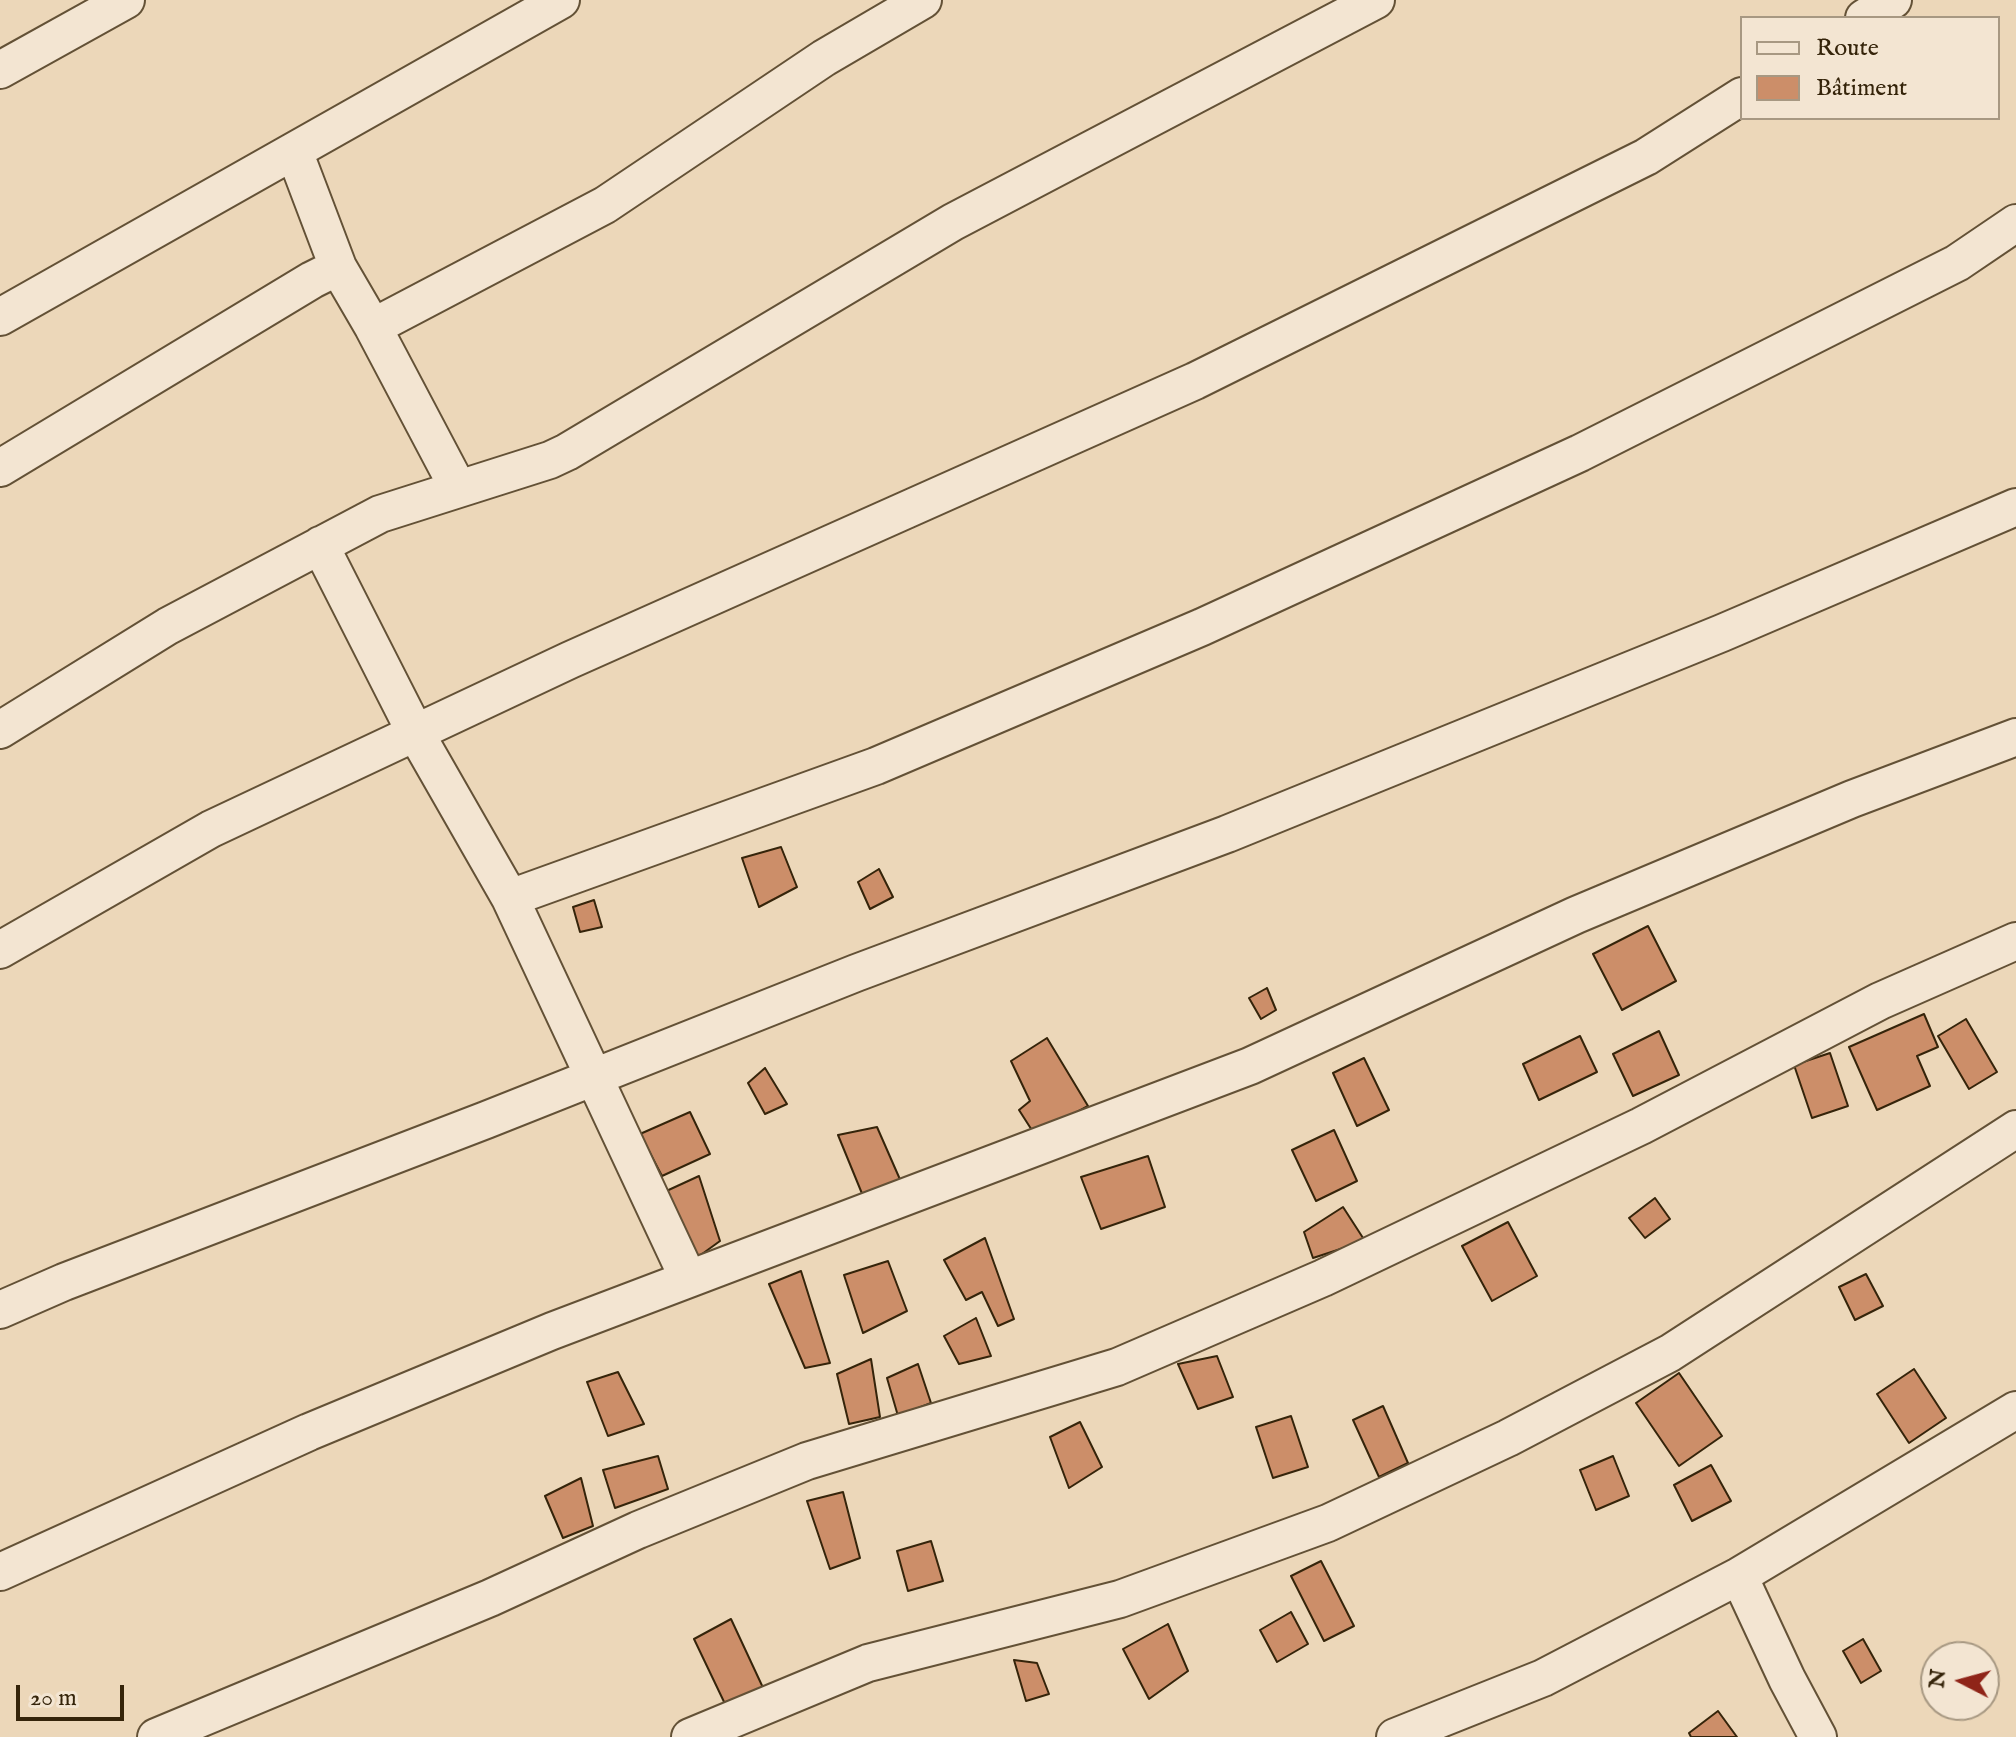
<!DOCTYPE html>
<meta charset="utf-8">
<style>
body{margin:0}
#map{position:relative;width:2016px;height:1737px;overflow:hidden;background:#ecd7b9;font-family:"IM FELL English",serif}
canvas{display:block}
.legend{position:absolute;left:1740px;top:16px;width:260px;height:104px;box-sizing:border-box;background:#f3e5d2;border:2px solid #a79882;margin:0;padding:10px 14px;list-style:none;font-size:24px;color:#35240a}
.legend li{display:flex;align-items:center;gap:16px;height:40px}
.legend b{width:40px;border:2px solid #a79882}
.north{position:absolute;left:1920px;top:1641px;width:80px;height:80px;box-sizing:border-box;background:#f3e5d2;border:2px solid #a79882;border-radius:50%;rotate:276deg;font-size:22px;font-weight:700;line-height:32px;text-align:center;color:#35240a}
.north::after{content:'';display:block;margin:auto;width:28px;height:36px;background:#8f2418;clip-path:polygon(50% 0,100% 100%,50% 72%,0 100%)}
.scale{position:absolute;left:16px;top:1685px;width:108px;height:36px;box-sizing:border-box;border:4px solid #35240a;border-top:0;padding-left:10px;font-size:24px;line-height:28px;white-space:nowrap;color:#35240a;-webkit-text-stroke:6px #f3e5d2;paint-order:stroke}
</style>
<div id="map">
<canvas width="2016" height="1737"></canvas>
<ul class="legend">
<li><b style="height:10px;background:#f3e5d2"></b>Route</li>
<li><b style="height:22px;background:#cc8e69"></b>Bâtiment</li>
</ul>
<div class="north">N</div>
<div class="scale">20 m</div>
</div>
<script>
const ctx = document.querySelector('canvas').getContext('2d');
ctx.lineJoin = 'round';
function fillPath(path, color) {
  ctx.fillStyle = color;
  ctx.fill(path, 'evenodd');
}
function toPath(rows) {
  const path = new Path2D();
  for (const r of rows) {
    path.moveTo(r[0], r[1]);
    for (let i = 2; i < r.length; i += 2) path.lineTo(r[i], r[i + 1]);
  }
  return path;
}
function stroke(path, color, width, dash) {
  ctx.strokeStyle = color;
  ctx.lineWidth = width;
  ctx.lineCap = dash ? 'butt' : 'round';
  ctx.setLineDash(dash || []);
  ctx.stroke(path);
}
const building = toPath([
 [781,847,797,887,759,907,742,858,781,847],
 [879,869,893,897,870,909,858,882,879,869],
 [594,900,602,927,580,932,573,907,594,900],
 [1648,926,1676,981,1622,1010,1593,954,1648,926],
 [1267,988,1276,1010,1261,1019,1249,998,1267,988],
 [1924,1014,1938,1047,1917,1056,1930,1086,1877,1110,1849,1047,1924,1014],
 [1966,1019,1997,1072,1969,1089,1938,1036,1966,1019],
 [1659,1031,1679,1075,1633,1096,1613,1054,1659,1031],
 [1580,1036,1597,1072,1539,1100,1523,1064,1580,1036],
 [1047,1038,1088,1106,1035,1135,1019,1110,1030,1101,1011,1061,1047,1038],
 [1830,1053,1848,1106,1812,1118,1794,1065,1830,1053],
 [1364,1058,1389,1110,1357,1126,1333,1073,1364,1058],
 [765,1068,787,1104,765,1114,748,1083,765,1068],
 [690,1112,710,1154,662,1176,640,1134,690,1112],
 [877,1127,902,1184,863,1196,838,1135,877,1127],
 [1334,1130,1357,1181,1316,1201,1292,1150,1334,1130],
 [1148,1156,1165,1207,1101,1229,1081,1177,1148,1156],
 [699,1176,720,1241,691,1262,662,1193,699,1176],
 [1655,1198,1670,1219,1645,1238,1629,1218,1655,1198],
 [1343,1207,1365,1241,1313,1258,1304,1232,1343,1207],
 [1508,1222,1537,1276,1492,1301,1462,1246,1508,1222],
 [985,1238,1014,1319,998,1326,982,1292,966,1300,944,1260,985,1238],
 [888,1261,907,1311,863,1333,844,1275,888,1261],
 [801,1271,830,1363,805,1368,769,1284,801,1271],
 [1866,1274,1883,1306,1855,1320,1839,1287,1866,1274],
 [976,1318,991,1356,959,1364,944,1336,976,1318],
 [1217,1356,1233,1397,1198,1409,1178,1364,1217,1356],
 [871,1359,880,1417,849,1424,837,1374,871,1359],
 [918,1364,931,1403,898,1416,887,1378,918,1364],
 [1914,1369,1946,1418,1909,1443,1877,1394,1914,1369],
 [618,1372,644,1424,608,1436,587,1382,618,1372],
 [1679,1373,1722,1436,1679,1466,1636,1403,1679,1373],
 [1383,1406,1408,1463,1379,1477,1353,1420,1383,1406],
 [1291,1416,1308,1467,1273,1478,1256,1427,1291,1416],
 [1080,1422,1102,1467,1069,1488,1050,1437,1080,1422],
 [658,1456,668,1489,615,1508,603,1470,658,1456],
 [1613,1456,1629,1496,1596,1510,1580,1470,1613,1456],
 [1711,1465,1731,1501,1692,1521,1674,1485,1711,1465],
 [581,1478,593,1526,563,1538,545,1496,581,1478],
 [843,1492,860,1558,830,1569,807,1501,843,1492],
 [931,1541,943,1581,908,1591,897,1551,931,1541],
 [1321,1561,1354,1626,1324,1641,1291,1576,1321,1561],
 [1291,1612,1308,1644,1277,1662,1260,1630,1291,1612],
 [731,1619,765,1692,726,1706,694,1639,731,1619],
 [1168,1624,1188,1671,1149,1699,1123,1649,1168,1624],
 [1863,1639,1881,1671,1861,1683,1843,1651,1863,1639],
 [1014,1660,1037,1663,1049,1694,1026,1701,1014,1660],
 [1718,1711,1737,1737,1691,1737,1689,1733,1718,1711]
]);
fillPath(building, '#cc8e69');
stroke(building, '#35240a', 2);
const street = toPath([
 [1864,18,1893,0],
 [0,70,126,0],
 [294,151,338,267,373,327,458,488],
 [0,317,561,0],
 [373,327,605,205,824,58,923,0],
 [0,468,312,280,338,267],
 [320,545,415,732,510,898,876,766,1202,627,1580,453,1957,263,2016,223],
 [0,730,168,626,380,514,550,460,567,452,953,222,1376,0],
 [510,898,688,1278],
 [0,950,211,829,570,660,1195,381,1646,157,1742,96],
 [0,1310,64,1282,486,1120,856,973,1227,834,1722,633,2016,507],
 [0,1572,309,1432,552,1331,1250,1066,1576,915,1852,799,2016,737],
 [1739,1576,1787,1679,1818,1737],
 [156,1737,490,1598,638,1530,807,1461,1117,1367,1323,1278,1641,1126,1880,1001,2016,941],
 [690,1737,868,1663,1120,1599,1328,1523,1508,1438,1670,1353,2016,1129],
 [1395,1737,1543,1678,1739,1576,2016,1410]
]);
stroke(street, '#635136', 40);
stroke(street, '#f3e5d2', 36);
</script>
